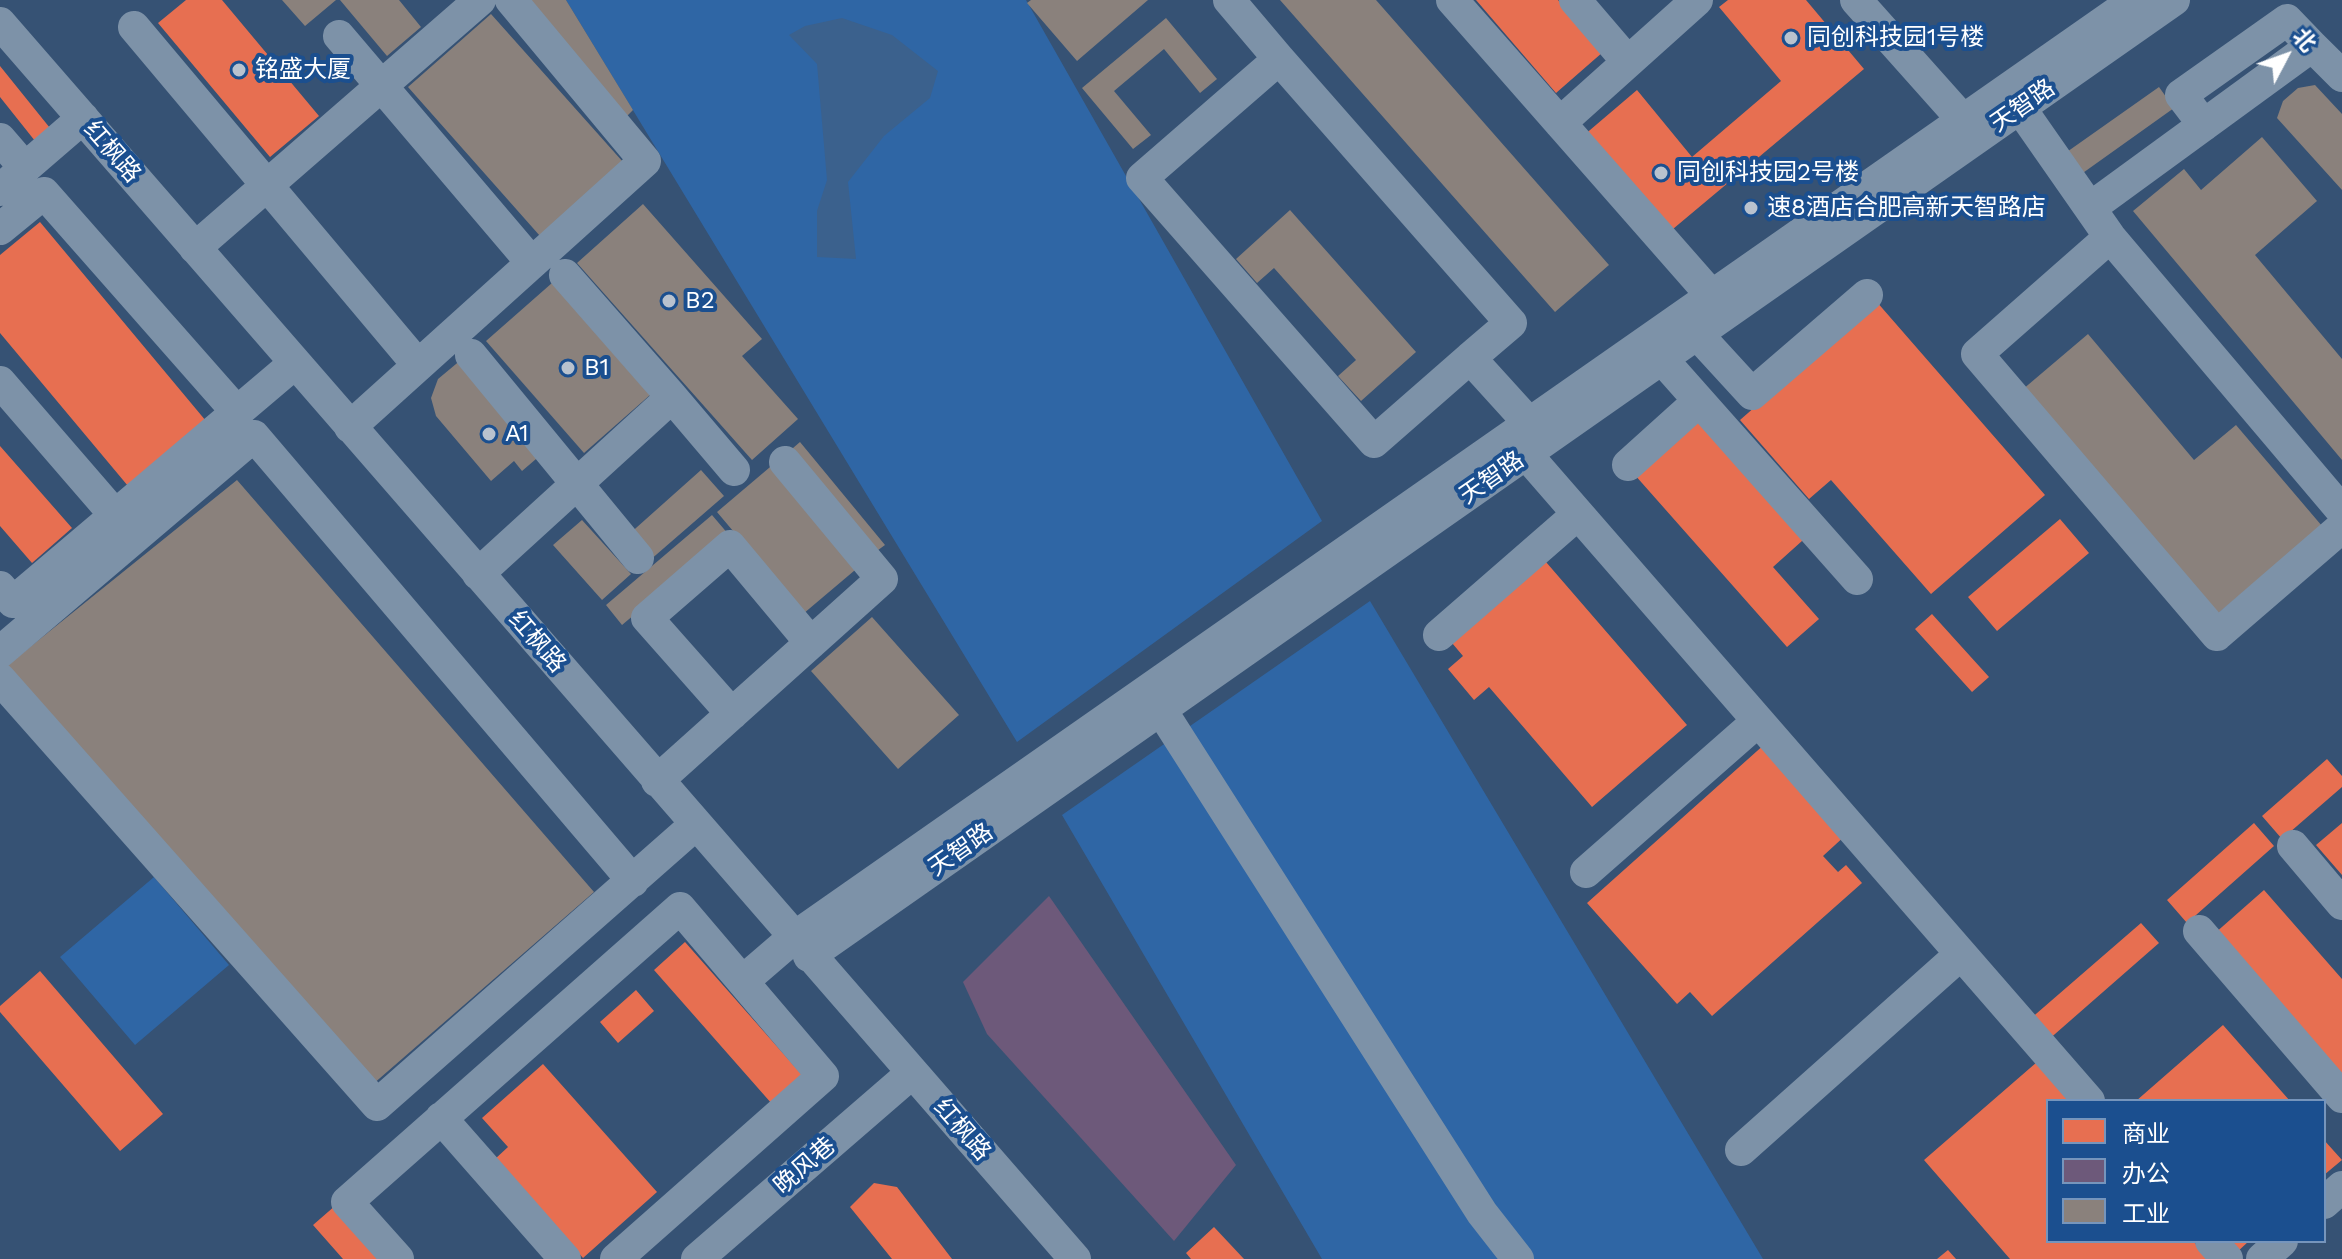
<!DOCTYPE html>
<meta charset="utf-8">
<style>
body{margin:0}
#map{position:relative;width:2342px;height:1259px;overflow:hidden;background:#365274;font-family:"Work Sans","Noto Sans SC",sans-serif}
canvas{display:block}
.legend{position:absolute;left:2046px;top:1099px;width:280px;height:144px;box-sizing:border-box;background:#1b4f8f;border:2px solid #7695bc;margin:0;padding:10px 14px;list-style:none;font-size:24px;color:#fff}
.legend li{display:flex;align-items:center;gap:16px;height:40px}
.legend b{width:40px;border:2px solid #7695bc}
.north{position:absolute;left:2246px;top:16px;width:80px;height:80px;-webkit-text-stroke:6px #1b4f8f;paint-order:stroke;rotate:49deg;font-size:22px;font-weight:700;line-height:32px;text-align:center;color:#fff}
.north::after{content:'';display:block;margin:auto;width:28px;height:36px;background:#fff;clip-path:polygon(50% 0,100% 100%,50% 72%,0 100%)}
</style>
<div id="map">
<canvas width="2342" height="1259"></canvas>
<ul class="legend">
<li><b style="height:22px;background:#e76f51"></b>商业</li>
<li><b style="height:22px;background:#6d597a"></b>办公</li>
<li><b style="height:22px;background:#8a817c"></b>工业</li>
</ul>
<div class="north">北</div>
</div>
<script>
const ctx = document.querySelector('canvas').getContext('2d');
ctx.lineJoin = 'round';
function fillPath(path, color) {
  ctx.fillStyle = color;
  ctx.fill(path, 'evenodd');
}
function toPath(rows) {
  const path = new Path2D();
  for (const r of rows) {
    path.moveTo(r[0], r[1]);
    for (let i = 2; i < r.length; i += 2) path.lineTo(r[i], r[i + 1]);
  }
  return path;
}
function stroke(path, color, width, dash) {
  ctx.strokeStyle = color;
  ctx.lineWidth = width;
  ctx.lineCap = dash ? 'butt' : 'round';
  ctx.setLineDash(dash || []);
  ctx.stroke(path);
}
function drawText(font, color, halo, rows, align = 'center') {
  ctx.font = font + ' "Work Sans","Noto Sans SC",sans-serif';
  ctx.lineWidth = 8;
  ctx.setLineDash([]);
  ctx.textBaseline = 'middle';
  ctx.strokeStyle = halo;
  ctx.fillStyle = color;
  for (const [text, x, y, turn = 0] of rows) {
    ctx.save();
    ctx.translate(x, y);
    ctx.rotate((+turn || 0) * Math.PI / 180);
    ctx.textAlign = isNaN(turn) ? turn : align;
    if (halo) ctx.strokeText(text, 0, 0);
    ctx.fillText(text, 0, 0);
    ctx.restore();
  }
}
fillPath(toPath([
 [566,0,1026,0,1322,521,1017,742],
 [1370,601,1763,1259,1322,1259,1062,815],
 [154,877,229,965,135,1045,60,957]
]), '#2f66a5');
fillPath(toPath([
 [842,18,892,35,938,71,930,98,884,136,848,182,856,259,817,257,817,211,827,180,817,64,789,35,805,26]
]), '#3b618d');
fillPath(toPath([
 [186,0,222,0,319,116,270,157,158,23],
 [1476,0,1558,0,1603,52,1556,93],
 [1728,0,1806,0,1864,69,1667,234,1583,136,1637,90,1692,157,1781,81,1719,7],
 [0,66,54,133,39,146,0,97],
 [40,222,206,421,128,486,0,333,0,255],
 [1876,301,2045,495,1931,594,1831,480,1809,499,1740,420],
 [1705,411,1812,532,1773,567,1819,619,1787,647,1634,474],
 [0,446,72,528,32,563,0,526],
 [2060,519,2089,553,1997,631,1968,597],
 [1546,562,1687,725,1592,807,1489,687,1474,700,1448,669,1463,656,1452,643],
 [1932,614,1989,677,1972,692,1915,629],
 [1766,743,1847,834,1823,856,1838,872,1846,865,1862,883,1712,1016,1690,992,1677,1004,1587,903],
 [2327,759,2342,776,2342,787,2282,839,2262,816],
 [2254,823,2274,846,2187,923,2167,900],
 [2342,823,2342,875,2316,845],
 [2264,890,2342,979,2342,1081,2214,934],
 [2141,923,2159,943,2047,1041,2029,1020],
 [685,942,803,1076,772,1104,654,970],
 [40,971,163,1114,120,1151,0,1012,0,1006],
 [636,990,654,1011,618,1043,600,1022],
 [2223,1025,2290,1101,2136,1101],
 [2037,1062,2071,1101,2048,1101,2048,1241,2193,1241,2209,1259,2010,1259,1924,1160],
 [543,1064,657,1192,583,1258,495,1159,508,1147,482,1118],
 [2324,1140,2342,1160,2324,1175],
 [874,1183,897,1187,952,1259,892,1259,850,1207],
 [336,1205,383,1259,343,1259,313,1225],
 [1214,1227,1244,1259,1191,1259,1186,1253],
 [2225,1241,2249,1241,2236,1253],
 [1948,1250,1956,1259,1937,1259]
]), '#e76f51');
fillPath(toPath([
 [1049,896,1236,1165,1174,1241,987,1034,963,982]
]), '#6d597a');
fillPath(toPath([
 [282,0,336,0,305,26],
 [340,0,399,0,421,27,387,56],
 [525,0,566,0,633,110,624,119],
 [1031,0,1148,0,1077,61,1027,3],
 [1280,0,1376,0,1609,265,1555,312],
 [491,14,623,162,540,236,408,87],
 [1166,18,1217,79,1200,93,1164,49,1114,91,1151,135,1133,149,1082,88],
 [2315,85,2342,114,2342,190,2277,118,2283,101,2298,88],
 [2159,87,2174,108,2080,175,2064,154],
 [2262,137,2317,201,2255,255,2342,359,2342,460,2133,211,2184,169,2201,190],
 [643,204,762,339,742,356,798,419,752,460,577,263],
 [1290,210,1416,352,1361,401,1338,376,1356,360,1274,268,1257,283,1236,259],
 [552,283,650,395,584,453,486,341],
 [2088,334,2194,460,2236,425,2322,526,2214,617,2022,390],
 [462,359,543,453,522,471,514,461,491,481,436,416,431,398,438,379],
 [800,442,885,545,870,556,786,454],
 [776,462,861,565,803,614,717,512],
 [701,470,724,496,649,561,627,536],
 [237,480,594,892,372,1085,4,668],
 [712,515,729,535,622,625,606,605],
 [582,520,631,574,602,600,553,545],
 [872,617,959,715,898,769,811,671]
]), '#8a817c');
stroke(toPath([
 [1229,0,1279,59],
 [1452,0,1712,296],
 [1575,0,1628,62],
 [1856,0,1963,120],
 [0,23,1075,1259],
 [134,27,418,365],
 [339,36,532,263],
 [2020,108,2110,237,2342,511],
 [1560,123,1697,0],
 [2204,125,2181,95,2287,20,2312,46],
 [0,139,25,168,83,118],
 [0,190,25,168],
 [2090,208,2312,46,2342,76],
 [0,229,44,193,237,412],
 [2110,237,1977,354,2217,635,2342,527],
 [195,248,480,0],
 [1697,334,1752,394,1867,295],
 [471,355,638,558],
 [1470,358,1511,323,1279,59,1142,178,1374,442,1470,358,1529,423],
 [1662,359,1857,579],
 [0,382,115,515],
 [672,397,734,470],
 [350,427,645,161,511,0],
 [1526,454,2089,1101],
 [1628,465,1699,401],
 [478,574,672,397,565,275],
 [0,587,13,602,295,363],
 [1439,635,1578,514],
 [0,652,254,436,633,881],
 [0,679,377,1105,695,825],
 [1161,710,1482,1213,1518,1259],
 [732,714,647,618,730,546,811,643],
 [657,781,882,579,785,462],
 [2293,846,2342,904],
 [1586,872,1758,721],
 [2199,931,2342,1097],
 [809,956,2174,0],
 [743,981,793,938,2135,0],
 [441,1118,565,1259],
 [1741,1150,1961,954],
 [2324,1203,2342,1187],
 [2211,1241,2227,1259],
 [398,1259,347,1202,680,908,823,1076,616,1259],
 [697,1259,912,1073],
 [2262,1259,2282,1241]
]), '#7d92a8', 32);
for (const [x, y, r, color] of [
 [1791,38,8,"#b9c2ce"],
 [239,70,8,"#b9c2ce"],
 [1661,173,8,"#b9c2ce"],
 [1751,208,8,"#b9c2ce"],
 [669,301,8,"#b9c2ce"],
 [568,368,8,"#b9c2ce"],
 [489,434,8,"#b9c2ce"]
]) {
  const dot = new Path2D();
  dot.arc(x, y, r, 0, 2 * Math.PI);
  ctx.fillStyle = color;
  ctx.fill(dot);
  stroke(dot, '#1b4f8f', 3);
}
drawText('24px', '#fff', '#1b4f8f', [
 ["同创科技园1号楼",1807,38],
 ["铭盛大厦",255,70],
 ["同创科技园2号楼",1677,173],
 ["速8酒店合肥高新天智路店",1767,208],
 ["B2",685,301],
 ["B1",584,368],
 ["A1",505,434]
], 'left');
drawText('24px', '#fff', '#1b4f8f', [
 ["天智路",2023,106,-35],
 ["红枫路",112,152,49],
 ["天智路",1492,478,-35],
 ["红枫路",537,642,49],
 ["天智路",961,850,-35],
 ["红枫路",962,1130,49],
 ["晚风巷",805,1166,-41]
]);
</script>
